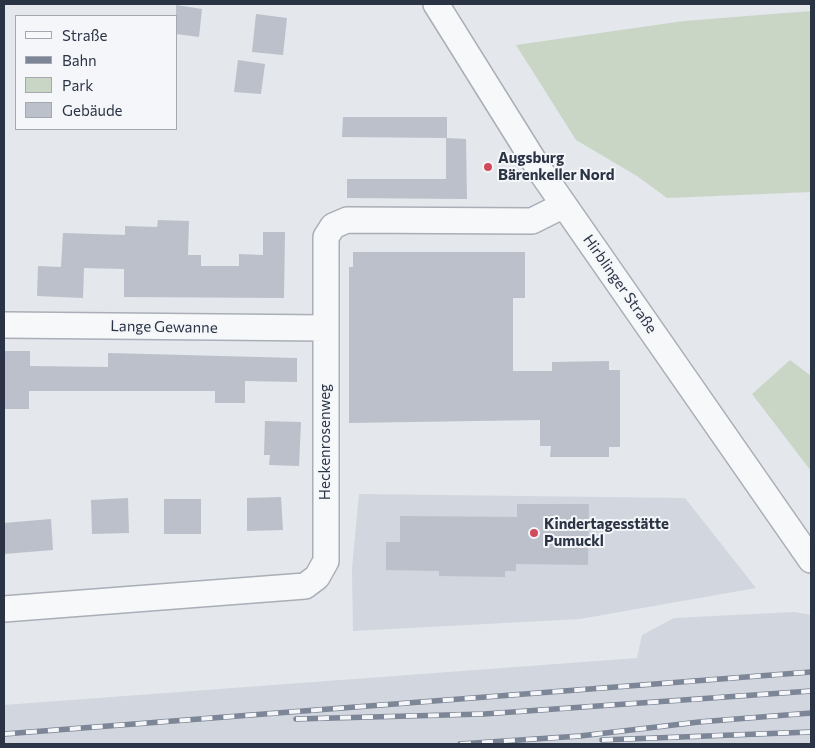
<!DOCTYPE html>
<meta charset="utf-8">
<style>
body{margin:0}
#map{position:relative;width:815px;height:748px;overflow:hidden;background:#e4e7ec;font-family:Commissioner,sans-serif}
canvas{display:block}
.frame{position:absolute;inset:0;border:5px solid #2b3445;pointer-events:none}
.legend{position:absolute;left:15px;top:15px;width:162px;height:115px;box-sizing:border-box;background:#f4f6f9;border:1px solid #a4a8b1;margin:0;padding:6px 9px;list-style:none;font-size:15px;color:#2b3445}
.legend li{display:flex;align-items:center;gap:10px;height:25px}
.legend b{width:25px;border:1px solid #a4a8b1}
</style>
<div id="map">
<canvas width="815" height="748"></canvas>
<div class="frame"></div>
<ul class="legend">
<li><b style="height:6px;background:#f7f8fa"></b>Straße</li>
<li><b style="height:6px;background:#7d8696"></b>Bahn</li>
<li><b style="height:14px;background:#c9d6c5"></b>Park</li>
<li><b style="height:14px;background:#bbc0ca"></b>Gebäude</li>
</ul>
</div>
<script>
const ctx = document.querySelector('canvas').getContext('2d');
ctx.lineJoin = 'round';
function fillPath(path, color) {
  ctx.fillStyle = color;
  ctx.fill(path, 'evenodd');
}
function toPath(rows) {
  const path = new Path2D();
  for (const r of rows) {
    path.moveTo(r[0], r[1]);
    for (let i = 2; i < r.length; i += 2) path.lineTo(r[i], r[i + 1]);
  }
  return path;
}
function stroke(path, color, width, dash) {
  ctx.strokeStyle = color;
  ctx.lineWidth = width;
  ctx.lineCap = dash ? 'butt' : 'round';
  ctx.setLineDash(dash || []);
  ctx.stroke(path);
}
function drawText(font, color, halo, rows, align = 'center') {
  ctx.font = font + ' Commissioner,sans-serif';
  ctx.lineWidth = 4;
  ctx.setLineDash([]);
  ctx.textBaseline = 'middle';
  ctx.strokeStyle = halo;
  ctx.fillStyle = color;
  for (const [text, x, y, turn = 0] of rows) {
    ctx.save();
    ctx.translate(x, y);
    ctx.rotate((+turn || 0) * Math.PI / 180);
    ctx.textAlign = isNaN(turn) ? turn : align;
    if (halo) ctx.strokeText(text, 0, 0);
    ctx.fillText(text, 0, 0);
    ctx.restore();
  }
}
fillPath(toPath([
 [359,494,685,498,756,588,580,619,353,631,352,568],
 [794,612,811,615,811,744,4,744,4,705,637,658,642,635,674,618]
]), '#d2d6de');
fillPath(toPath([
 [811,11,811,192,667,198,637,176,576,140,516,45,684,21],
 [790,360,811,376,811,471,752,394]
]), '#c9d6c5');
fillPath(toPath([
 [176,5,202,9,199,37,176,34],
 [256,14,287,18,283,55,252,52],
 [238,60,265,64,261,94,234,92],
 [343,117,447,117,447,138,342,137],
 [446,138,466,139,467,199,347,198,347,179,446,179],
 [158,220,189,221,188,255,201,255,201,266,239,266,239,254,263,255,263,232,285,232,284,298,124,297,124,269,84,268,83,298,37,296,38,266,61,267,63,233,125,235,125,226,157,227],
 [353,252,525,252,525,298,513,298,513,371,552,371,552,362,609,361,609,370,620,370,620,447,609,447,609,457,550,457,551,446,540,446,540,420,349,423,349,267,353,267],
 [4,351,30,351,30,366,108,367,108,353,297,358,297,382,245,381,245,403,215,403,215,391,29,391,29,409,4,409],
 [265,421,301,422,299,466,269,465,270,455,264,455],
 [281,497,283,530,247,531,247,498],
 [128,498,129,533,92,534,91,500],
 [164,499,201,499,201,534,164,534],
 [517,504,589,504,588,565,516,564,516,571,505,571,505,577,439,576,439,571,386,570,386,542,400,542,400,516,517,517],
 [51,519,53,550,4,554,4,523]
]), '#bbc0ca');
const minor = toPath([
 [436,4,539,169,811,560],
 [4,325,324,328],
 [4,609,305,586,317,577,326,561,326,237,333,226,347,220,532,221,564,205]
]);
stroke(minor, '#a9aeb7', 28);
stroke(minor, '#f7f8fa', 25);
const rail = toPath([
 [296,719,484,714,811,691],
 [4,734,811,672],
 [602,740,811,732],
 [460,744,580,736,699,722,811,713]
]);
stroke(rail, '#7d8696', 5.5);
stroke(rail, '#f4f6f9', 4, [11]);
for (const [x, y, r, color] of [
 [488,167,5,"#d1495b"],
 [534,533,5,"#d1495b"]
]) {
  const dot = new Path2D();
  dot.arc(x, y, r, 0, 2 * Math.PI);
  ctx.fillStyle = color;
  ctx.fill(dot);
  stroke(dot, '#f4f6f9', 2);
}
drawText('bold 15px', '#2b3445', '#f4f6f9', [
 ["Augsburg",498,158],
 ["Bärenkeller Nord",498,175],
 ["Kindertagesstätte",544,524],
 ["Pumuckl",544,541]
], 'left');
drawText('15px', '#2b3445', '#f4f6f9', [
 ["Hirblinger Straße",620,284,55],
 ["Lange Gewanne",164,327,1],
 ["Heckenrosenweg",325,442,-90]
]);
</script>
